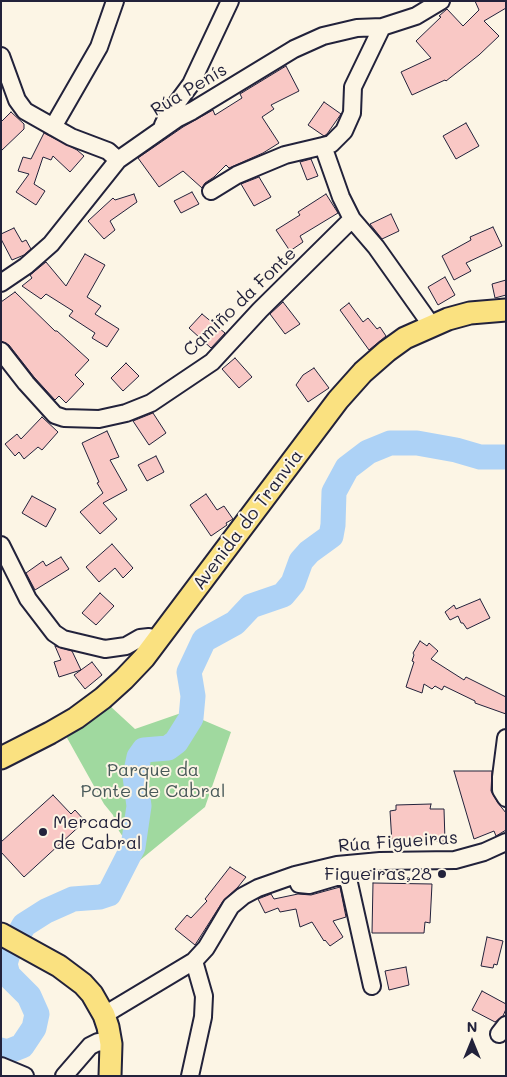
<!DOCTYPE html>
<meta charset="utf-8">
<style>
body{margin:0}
#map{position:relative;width:507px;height:1077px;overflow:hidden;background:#fcf5e5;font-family:Mali,sans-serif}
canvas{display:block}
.frame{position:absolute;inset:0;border:2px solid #22223b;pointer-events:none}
.north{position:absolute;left:447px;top:1017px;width:50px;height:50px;-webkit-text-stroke:4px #fcf5e5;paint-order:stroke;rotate:0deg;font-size:14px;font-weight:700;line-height:20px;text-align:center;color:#22223b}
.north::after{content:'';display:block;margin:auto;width:18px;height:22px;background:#22223b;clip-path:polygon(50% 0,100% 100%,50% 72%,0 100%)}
</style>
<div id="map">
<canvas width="507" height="1077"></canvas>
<div class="frame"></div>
<div class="north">N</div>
</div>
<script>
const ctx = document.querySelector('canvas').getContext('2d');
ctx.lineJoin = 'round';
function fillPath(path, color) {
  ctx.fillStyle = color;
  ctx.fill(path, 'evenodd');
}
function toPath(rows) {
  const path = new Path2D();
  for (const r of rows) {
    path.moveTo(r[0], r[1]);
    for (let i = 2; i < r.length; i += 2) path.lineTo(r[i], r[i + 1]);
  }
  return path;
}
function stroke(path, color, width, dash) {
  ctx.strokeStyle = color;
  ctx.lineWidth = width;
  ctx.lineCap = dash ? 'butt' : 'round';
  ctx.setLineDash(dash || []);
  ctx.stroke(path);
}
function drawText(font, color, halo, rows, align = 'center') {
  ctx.font = font + ' Mali,sans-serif';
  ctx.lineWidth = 4;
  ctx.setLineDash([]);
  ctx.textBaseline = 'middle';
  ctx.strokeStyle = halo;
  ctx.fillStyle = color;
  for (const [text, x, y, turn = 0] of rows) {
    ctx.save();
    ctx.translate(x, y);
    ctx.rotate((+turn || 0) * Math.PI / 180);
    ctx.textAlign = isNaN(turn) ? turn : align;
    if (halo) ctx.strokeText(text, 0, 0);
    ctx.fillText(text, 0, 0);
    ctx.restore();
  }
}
fillPath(toPath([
 [110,706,135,729,184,712,231,732,205,807,139,861,119,831,113,815,104,804,66,736]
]), '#a0d99f');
stroke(toPath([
 [1,1050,7,1052,22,1046,34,1028,37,1014,29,996,8,975,5,964,8,954,24,925,46,911,73,899,100,897,109,894,133,847,139,806,135,776,139,757,144,750,168,748,176,742,191,718,193,696,189,672,204,640,235,623,251,606,283,595,293,583,301,561,309,552,331,536,333,525,334,492,347,468,368,452,390,443,417,443,456,450,480,457,506,457]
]), '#add2f6', 25);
const building = toPath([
 [475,1,506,1,506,8,484,21,499,36,479,55,446,81,445,80,412,95,401,72,431,58,416,41,441,17,439,16,447,9,463,26,479,10,475,1],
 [286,66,299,91,271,105,274,109,262,117,279,143,263,153,229,168,226,165,214,177,205,183,202,188,183,171,159,187,138,158,183,127,213,110,215,115,242,98,240,94,286,66],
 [324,102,341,114,327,134,324,136,308,125,324,102],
 [11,112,24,124,24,129,1,151,1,122,11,112],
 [466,123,479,146,456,159,443,136,466,123],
 [44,133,77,150,84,156,70,172,53,156,51,160,43,157,34,184,45,191,36,205,16,192,29,174,18,171,23,157,31,159,44,133],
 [311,159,318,176,307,180,300,162,311,159],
 [259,177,271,197,254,206,241,184,259,177],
 [192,192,199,204,181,213,174,201,192,192],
 [134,194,137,202,110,221,115,230,104,239,88,221,113,198,115,200,134,194],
 [326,194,338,213,300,236,303,242,290,251,276,230,300,215,298,212,326,194],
 [391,214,399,231,382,239,370,224,391,214],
 [493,227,502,246,466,263,471,271,454,280,442,256,471,240,470,237,493,227],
 [14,228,22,242,26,240,31,249,24,255,12,260,1,239,1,234,14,228],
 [85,254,105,265,87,297,101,306,95,314,119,329,107,347,92,338,95,333,69,316,73,311,46,294,41,299,22,286,32,278,30,275,46,262,66,286,85,254],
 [445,277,455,295,438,305,428,287,445,277],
 [506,280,506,295,495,298,492,284,506,280],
 [15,292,55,331,57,331,89,360,75,375,84,384,66,403,59,396,55,400,34,377,9,345,1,341,1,302,15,292],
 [283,302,300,324,285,334,270,314,283,302],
 [349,303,363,322,368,318,377,329,380,327,386,336,369,350,340,310,349,303],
 [202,314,225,333,211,348,189,328,202,314],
 [235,358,252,377,239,388,222,369,235,358],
 [126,363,139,376,123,391,111,378,126,363],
 [314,368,329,388,308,402,296,385,303,375,314,368],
 [153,413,166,433,149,445,133,421,153,413],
 [42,417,58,432,42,450,38,447,24,459,19,452,15,456,5,444,17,434,21,439,42,417],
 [107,431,119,457,110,460,127,490,103,503,117,519,100,534,80,512,103,493,97,483,99,482,82,443,107,431],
 [156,456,164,472,147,481,138,465,156,456],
 [206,494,217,510,224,506,233,519,226,523,227,525,211,536,190,505,206,494],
 [32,496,56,509,46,527,22,513,32,496],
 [112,544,133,568,123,578,115,568,99,582,86,567,112,544],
 [61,557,69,569,35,590,26,573,43,561,46,566,61,557],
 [100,593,114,606,96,625,82,613,100,593],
 [480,599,490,618,467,629,463,623,461,623,458,616,450,620,445,612,454,605,456,609,480,599],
 [420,641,427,646,429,643,438,651,431,659,464,680,466,677,506,697,506,714,475,703,475,701,444,686,442,690,435,686,432,689,424,684,422,693,406,687,414,662,412,661,414,655,413,653,420,641],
 [55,646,72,651,81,670,59,677,54,662,61,660,55,646],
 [92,662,102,675,85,689,74,675,92,662],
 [454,771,492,771,491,791,498,803,506,813,506,830,496,836,494,831,474,839,454,771],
 [53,795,71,814,75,810,85,821,24,877,1,852,1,842,53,795],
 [431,804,430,809,444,809,445,841,392,843,390,811,396,810,396,805,431,804],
 [230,867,246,877,238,887,223,901,195,945,175,929,187,915,191,918,207,901,205,899,230,867],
 [373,883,432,884,430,923,425,922,424,933,372,933,373,883],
 [340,887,346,917,333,921,343,937,330,946,325,940,324,941,312,922,300,927,296,909,280,912,278,908,265,913,258,899,271,894,274,899,298,894,311,895,340,887],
 [487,937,503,941,497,965,494,964,493,968,481,966,487,937],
 [406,967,409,985,389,990,385,971,406,967],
 [482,991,506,1004,506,1009,503,1016,495,1022,472,1010,482,991]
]);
fillPath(building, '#f9c8c5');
stroke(building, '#22223b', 1);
const minor = toPath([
 [382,27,353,87,352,113,344,131,331,144,323,146,341,197,352,219,376,247,432,326],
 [1,56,17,100,25,111,71,137,108,151,118,160],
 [163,125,168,115,191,84,230,1],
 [53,127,99,47,115,1],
 [211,191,237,175,285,155,323,146],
 [1,283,26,266,51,244,118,160,178,118,192,111,294,49,323,36,357,28,382,27,416,16,441,1],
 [1,351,26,383,55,415,64,418,99,419,126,413,151,403,212,362,260,310,352,219],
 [1,545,28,599,54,633,63,639,105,649,126,646,140,638,149,637,157,641],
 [506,738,501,777,501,790,506,798],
 [295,875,299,884,309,885,336,877,345,877,349,883,372,986],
 [104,1015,194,961,206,948,231,906,243,896,258,888,295,875,337,865,380,861,455,860,484,852,506,842],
 [499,1034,506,1025],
 [1,1066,25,1076],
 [64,1076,90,1046,98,1042,111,1044],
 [190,1076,203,1017,204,996,194,961]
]);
const major = toPath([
 [1,758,50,733,76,718,103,698,124,679,144,658,338,400,363,372,387,351,405,338,448,319,470,313,506,310],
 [1,934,59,966,83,984,92,994,104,1015,108,1027,111,1044,110,1076]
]);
stroke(minor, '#22223b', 20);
stroke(major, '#22223b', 25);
stroke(minor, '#fcf5e5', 16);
stroke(major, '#fae180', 21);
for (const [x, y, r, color] of [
 [43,832,5,"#22223b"],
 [442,874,5,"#22223b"]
]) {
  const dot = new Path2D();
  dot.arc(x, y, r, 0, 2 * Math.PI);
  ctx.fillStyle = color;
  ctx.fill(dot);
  stroke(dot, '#fcf5e5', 2);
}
drawText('18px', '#22223b', '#fcf5e5', [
 ["Rúa Penís",189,90,-31],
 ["Camiño da Fonte",240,302,-44],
 ["Avenida do Tranvia",248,520,-53],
 ["Rúa Figueiras",398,842,-4]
]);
drawText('18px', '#485959', '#fcf5e5', [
 ["Parque da",153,770],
 ["Ponte de Cabral",153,791]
]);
drawText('18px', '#22223b', '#fcf5e5', [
 ["Mercado",53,822],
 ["de Cabral",53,843],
 ["Figueiras,28",432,874,"right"]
], 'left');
</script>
